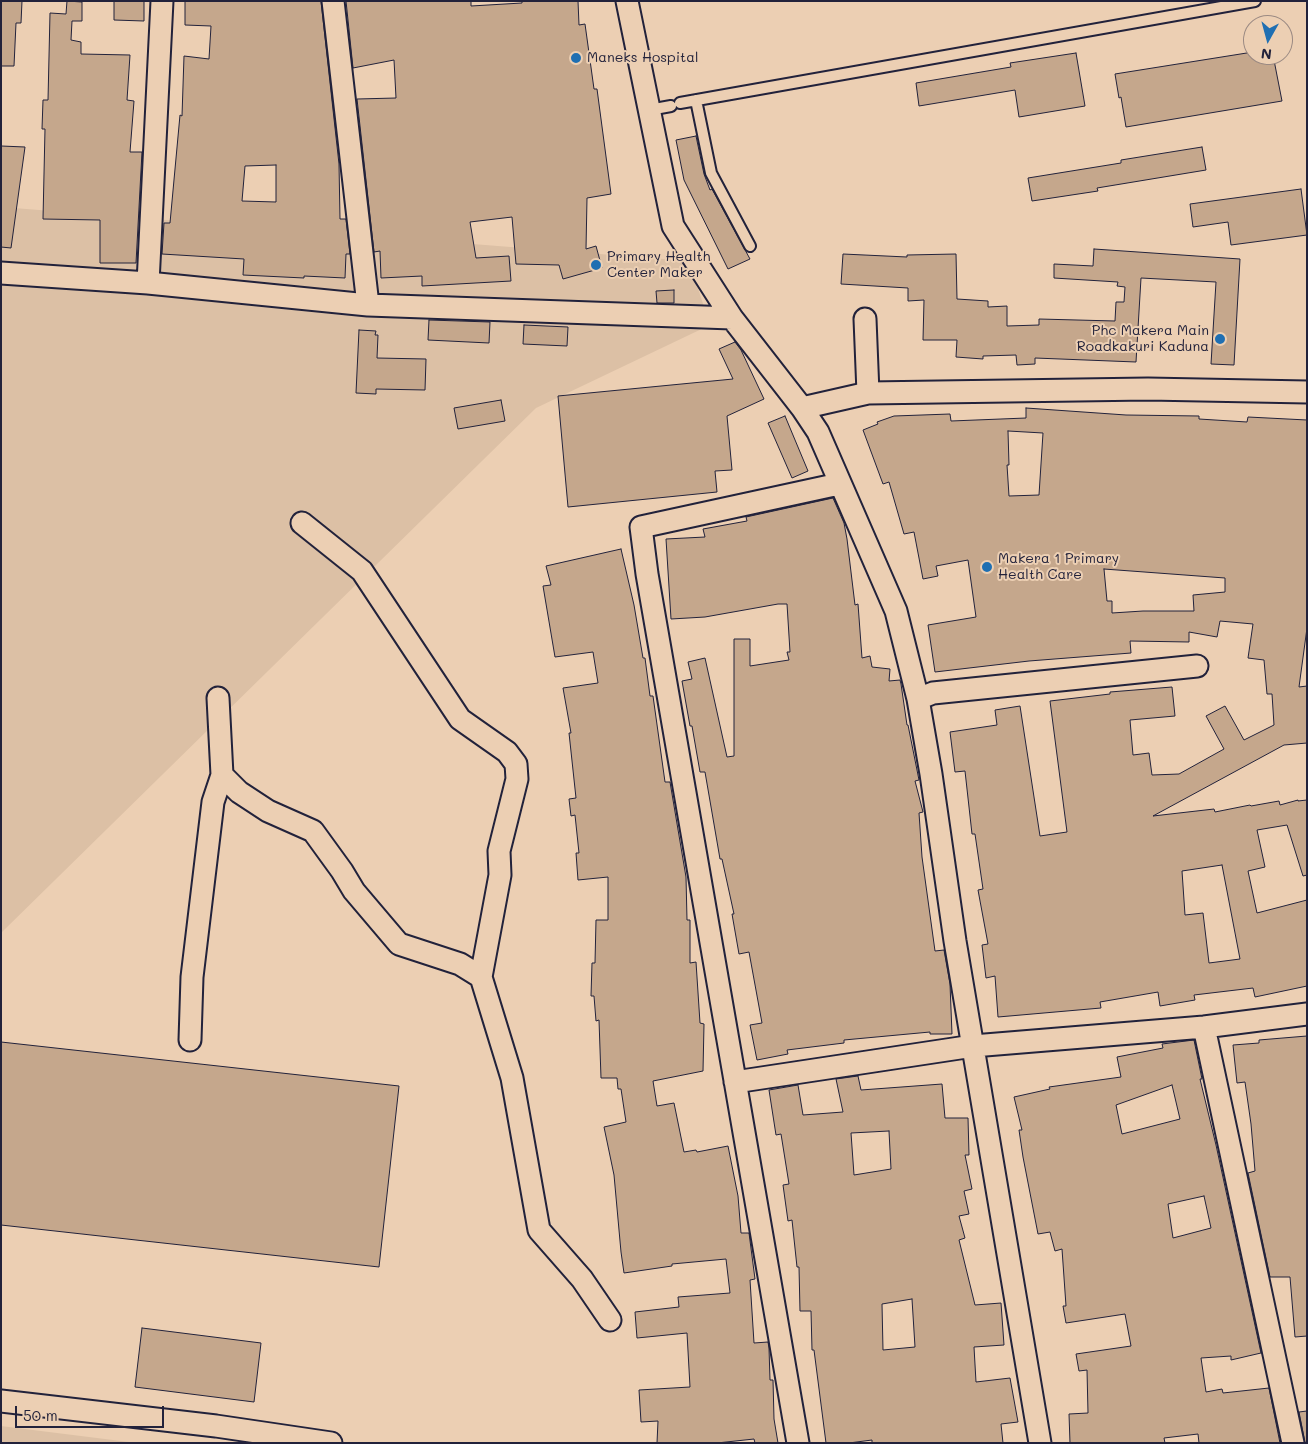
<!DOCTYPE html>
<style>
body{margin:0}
#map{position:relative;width:1308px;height:1444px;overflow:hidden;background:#eccfb3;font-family:Mali,sans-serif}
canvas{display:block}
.frame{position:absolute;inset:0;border:2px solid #22223b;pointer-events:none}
.north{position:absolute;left:1243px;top:15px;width:50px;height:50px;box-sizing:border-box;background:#eccfb3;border:1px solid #9b8a83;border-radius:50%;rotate:187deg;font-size:14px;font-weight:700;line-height:20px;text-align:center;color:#22223b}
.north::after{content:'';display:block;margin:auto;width:18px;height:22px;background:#1f6fb2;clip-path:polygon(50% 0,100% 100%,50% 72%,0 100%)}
.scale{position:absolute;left:15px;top:1406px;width:149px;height:22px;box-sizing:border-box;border:2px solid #22223b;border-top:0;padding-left:6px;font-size:15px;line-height:18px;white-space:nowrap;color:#22223b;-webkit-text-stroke:4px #eccfb3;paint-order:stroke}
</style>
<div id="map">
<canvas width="1308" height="1444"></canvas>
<div class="frame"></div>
<div class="north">N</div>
<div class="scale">50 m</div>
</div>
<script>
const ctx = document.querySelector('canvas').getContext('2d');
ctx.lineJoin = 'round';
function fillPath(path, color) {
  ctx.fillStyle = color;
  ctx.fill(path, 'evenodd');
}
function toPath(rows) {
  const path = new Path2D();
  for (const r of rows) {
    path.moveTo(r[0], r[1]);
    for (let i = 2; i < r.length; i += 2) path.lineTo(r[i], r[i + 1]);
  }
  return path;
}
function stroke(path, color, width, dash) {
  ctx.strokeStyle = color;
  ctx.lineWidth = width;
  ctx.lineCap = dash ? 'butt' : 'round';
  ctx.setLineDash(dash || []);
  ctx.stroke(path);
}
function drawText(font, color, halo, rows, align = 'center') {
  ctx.font = font + ' Mali,sans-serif';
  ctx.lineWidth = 4;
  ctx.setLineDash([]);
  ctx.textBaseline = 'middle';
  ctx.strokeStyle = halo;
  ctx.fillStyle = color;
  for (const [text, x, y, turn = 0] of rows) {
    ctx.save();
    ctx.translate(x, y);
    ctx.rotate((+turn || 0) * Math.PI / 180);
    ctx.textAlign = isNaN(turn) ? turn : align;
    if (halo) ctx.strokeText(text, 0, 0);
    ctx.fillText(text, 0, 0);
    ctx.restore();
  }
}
fillPath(toPath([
 [1,207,689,261,710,325,536,408,1,933],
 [1,1426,137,1443,1,1443]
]), '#dcc0a5');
const building = toPath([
 [1,1,22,1,21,23,16,23,14,66,1,66,1,1],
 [67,1,82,2,82,21,72,21,71,40,81,42,81,54,130,55,127,100,134,101,130,152,142,152,136,263,100,263,100,220,43,219,45,129,42,129,43,100,48,100,50,13,66,14,67,1],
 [114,1,144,1,144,21,114,20,114,1],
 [185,1,321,1,339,164,340,219,346,219,350,254,346,254,345,278,304,276,304,278,243,275,244,259,162,254,164,223,170,223,180,115,182,116,184,56,209,59,211,26,185,25,185,1],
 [276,165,276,202,242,201,245,166,276,165],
 [346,1,471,1,471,6,522,3,522,1,578,1,579,25,585,24,594,89,597,89,611,194,587,198,586,249,596,246,602,268,563,279,559,265,516,264,512,217,470,222,476,258,509,256,511,281,422,286,422,276,381,278,380,251,374,252,357,99,396,98,394,60,353,68,346,1],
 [1253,52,1253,55,1273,55,1282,101,1126,127,1121,97,1119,98,1115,74,1253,52],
 [1076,53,1085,106,1019,117,1015,90,919,106,916,83,1011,67,1010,63,1076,53],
 [696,136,704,174,710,190,712,189,750,259,728,269,684,180,676,140,696,136],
 [1,146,25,147,11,248,1,247,1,146],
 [1202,147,1206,170,1097,188,1098,191,1032,201,1028,178,1121,163,1121,160,1202,147],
 [1301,189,1307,235,1231,245,1228,222,1193,227,1190,204,1301,189],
 [1094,249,1240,259,1234,365,1211,364,1216,282,1141,278,1136,362,1035,358,1035,364,1017,365,1016,355,983,356,983,359,956,357,957,340,923,340,924,300,908,301,908,288,841,284,843,254,907,257,907,255,956,254,957,299,988,301,988,307,1007,306,1007,326,1039,325,1039,319,1115,321,1116,302,1124,302,1125,287,1117,286,1118,282,1054,278,1054,264,1093,266,1094,249],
 [674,290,674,303,657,303,656,291,674,290],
 [429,320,490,322,489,343,428,340,429,320],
 [524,325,568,327,567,346,523,344,524,325],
 [359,330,376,331,375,335,378,335,377,358,426,359,425,390,376,389,376,394,356,393,359,330],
 [735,342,741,350,764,399,727,416,732,470,715,471,717,492,568,507,558,396,733,379,719,349,735,342],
 [501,400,505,421,458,429,454,408,501,400],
 [1026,408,1126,415,1199,416,1199,419,1247,422,1248,417,1307,420,1307,628,1299,687,1307,686,1307,743,1284,745,1153,816,1214,809,1215,812,1250,805,1251,806,1279,801,1280,805,1298,800,1298,801,1307,800,1307,875,1303,876,1287,825,1257,830,1265,867,1248,871,1257,913,1307,900,1307,986,1255,997,1253,988,1194,995,1195,1000,1160,1006,1158,992,1100,1002,1101,1008,998,1017,995,976,986,978,982,945,988,944,978,890,983,889,975,834,972,834,965,771,955,772,950,732,997,725,995,710,1020,706,1040,836,1067,832,1050,701,1110,694,1110,692,1172,687,1175,716,1130,720,1133,755,1149,753,1152,775,1179,774,1224,749,1206,716,1225,706,1244,740,1274,725,1272,694,1267,694,1264,660,1248,658,1253,624,1220,621,1217,637,1189,632,1189,642,1130,641,1131,653,1029,661,935,672,928,625,976,617,968,560,936,566,938,576,923,579,914,532,904,534,889,482,883,484,863,430,878,424,877,422,894,416,950,414,951,421,1026,418,1026,408],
 [1008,431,1043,433,1039,495,1009,496,1007,465,1009,465,1008,431],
 [1104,569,1225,578,1225,592,1193,595,1194,611,1143,611,1112,613,1112,601,1107,601,1104,569],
 [1222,865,1240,959,1209,963,1203,913,1185,915,1182,871,1222,865],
 [785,416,808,471,792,478,768,423,785,416],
 [833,498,844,523,847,539,855,605,858,604,862,658,870,656,872,667,890,669,889,681,900,680,901,684,907,725,908,725,919,780,915,781,923,812,919,813,922,857,935,951,944,950,950,984,952,1034,930,1034,930,1032,844,1040,844,1043,787,1050,788,1054,757,1060,750,1025,762,1023,749,952,739,954,732,914,734,914,722,859,720,859,705,772,700,772,692,726,690,726,682,681,692,679,688,662,705,658,727,757,734,756,734,639,750,639,750,666,789,660,787,652,790,652,787,604,778,604,705,617,671,619,666,539,705,537,703,529,747,521,746,517,833,498],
 [621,549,634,605,643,658,645,658,650,696,653,696,665,782,670,782,686,877,687,920,690,920,690,963,696,962,700,1023,704,1024,703,1071,653,1081,657,1106,674,1103,684,1152,696,1150,697,1152,728,1146,738,1196,741,1233,749,1233,755,1279,750,1280,754,1343,768,1342,769,1348,770,1380,773,1380,774,1419,778,1443,755,1443,754,1439,717,1443,657,1443,658,1421,641,1422,639,1390,690,1387,687,1333,637,1338,635,1312,679,1307,678,1297,730,1293,726,1259,672,1264,672,1266,624,1273,621,1252,614,1175,604,1127,626,1122,621,1089,618,1089,617,1078,601,1078,599,1020,596,1021,594,996,591,996,592,963,595,963,596,920,608,920,608,877,578,880,576,853,579,853,575,815,571,816,569,799,576,798,569,733,571,733,563,688,598,683,593,652,555,657,543,586,551,585,546,566,621,549],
 [1307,1036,1307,1336,1295,1337,1290,1277,1270,1277,1248,1173,1255,1171,1251,1124,1245,1082,1237,1083,1233,1045,1259,1043,1259,1040,1307,1036],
 [1194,1040,1202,1079,1200,1079,1216,1145,1261,1353,1231,1360,1231,1356,1201,1358,1206,1392,1222,1389,1223,1393,1269,1388,1280,1443,1199,1443,1198,1434,1164,1438,1165,1443,1070,1443,1069,1414,1088,1413,1087,1370,1079,1371,1076,1354,1131,1346,1125,1314,1066,1323,1063,1306,1066,1306,1062,1249,1055,1251,1050,1232,1038,1234,1023,1157,1019,1130,1022,1130,1014,1097,1050,1089,1049,1087,1121,1077,1117,1057,1163,1048,1162,1044,1194,1040],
 [1172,1085,1180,1119,1122,1134,1116,1105,1172,1085],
 [1204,1196,1211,1228,1173,1238,1168,1204,1204,1196],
 [1,1042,399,1086,379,1267,1,1225,1,1042],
 [858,1076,861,1090,942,1084,945,1118,968,1118,969,1155,965,1155,972,1189,964,1191,969,1214,959,1216,965,1238,959,1240,975,1305,1001,1303,1004,1345,974,1347,976,1382,1010,1378,1018,1422,1001,1424,1003,1443,872,1443,872,1440,849,1443,826,1443,814,1350,812,1350,811,1311,800,1311,799,1267,797,1267,792,1220,788,1221,783,1185,789,1184,781,1134,776,1135,769,1090,798,1085,803,1115,843,1112,836,1079,858,1076],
 [889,1131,891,1169,854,1175,851,1133,889,1131],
 [912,1299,915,1347,883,1350,882,1304,912,1299],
 [142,1328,261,1343,254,1402,135,1387,142,1328],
 [1307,1411,1307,1443,1305,1443,1299,1412,1307,1411]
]);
fillPath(building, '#c5a78c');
stroke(building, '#22223b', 1);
const lane = toPath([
 [696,100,711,173,750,246],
 [680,103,1255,1],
 [649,110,671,106]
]);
const street = toPath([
 [333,1,368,305],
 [627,1,673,226,732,318,802,408,818,432,896,611,918,699,931,774,955,941,1040,1443],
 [1,273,148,283,368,305,732,318],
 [148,283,162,1],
 [865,319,868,393],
 [802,408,868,393,1148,389,1307,392],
 [302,523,362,571,460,719,507,752,516,764,517,779,499,851,500,875,481,977,512,1078,539,1230,582,1279,610,1320],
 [218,698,222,775],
 [918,699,933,693,1197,666],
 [1204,1027,1293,1443],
 [190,1040,192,977,213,802,222,775,239,792,268,811,313,831,342,871,354,891,399,944,460,964,481,977],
 [735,1082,973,1046,1204,1027,1307,1014],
 [1,1401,216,1426,331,1443],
 [798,1443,647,574,641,527,839,484]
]);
stroke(lane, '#22223b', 14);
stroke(street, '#22223b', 25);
stroke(lane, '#eccfb3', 10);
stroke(street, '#eccfb3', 21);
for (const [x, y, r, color] of [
 [576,58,6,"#1f6fb2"],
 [596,265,6,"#1f6fb2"],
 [1220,339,6,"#1f6fb2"],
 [987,567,6,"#1f6fb2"]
]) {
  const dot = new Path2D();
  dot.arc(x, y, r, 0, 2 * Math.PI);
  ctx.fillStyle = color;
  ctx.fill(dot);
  stroke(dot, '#eccfb3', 2);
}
drawText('14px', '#22223b', '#eccfb3', [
 ["Maneks Hospital",587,58],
 ["Primary Health",607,257],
 ["Center Maker",607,273],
 ["Phc Makera Main",1209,331,"right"],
 ["Roadkakuri Kaduna",1209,347,"right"],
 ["Makera 1 Primary",998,559],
 ["Health Care",998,575]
], 'left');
</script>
